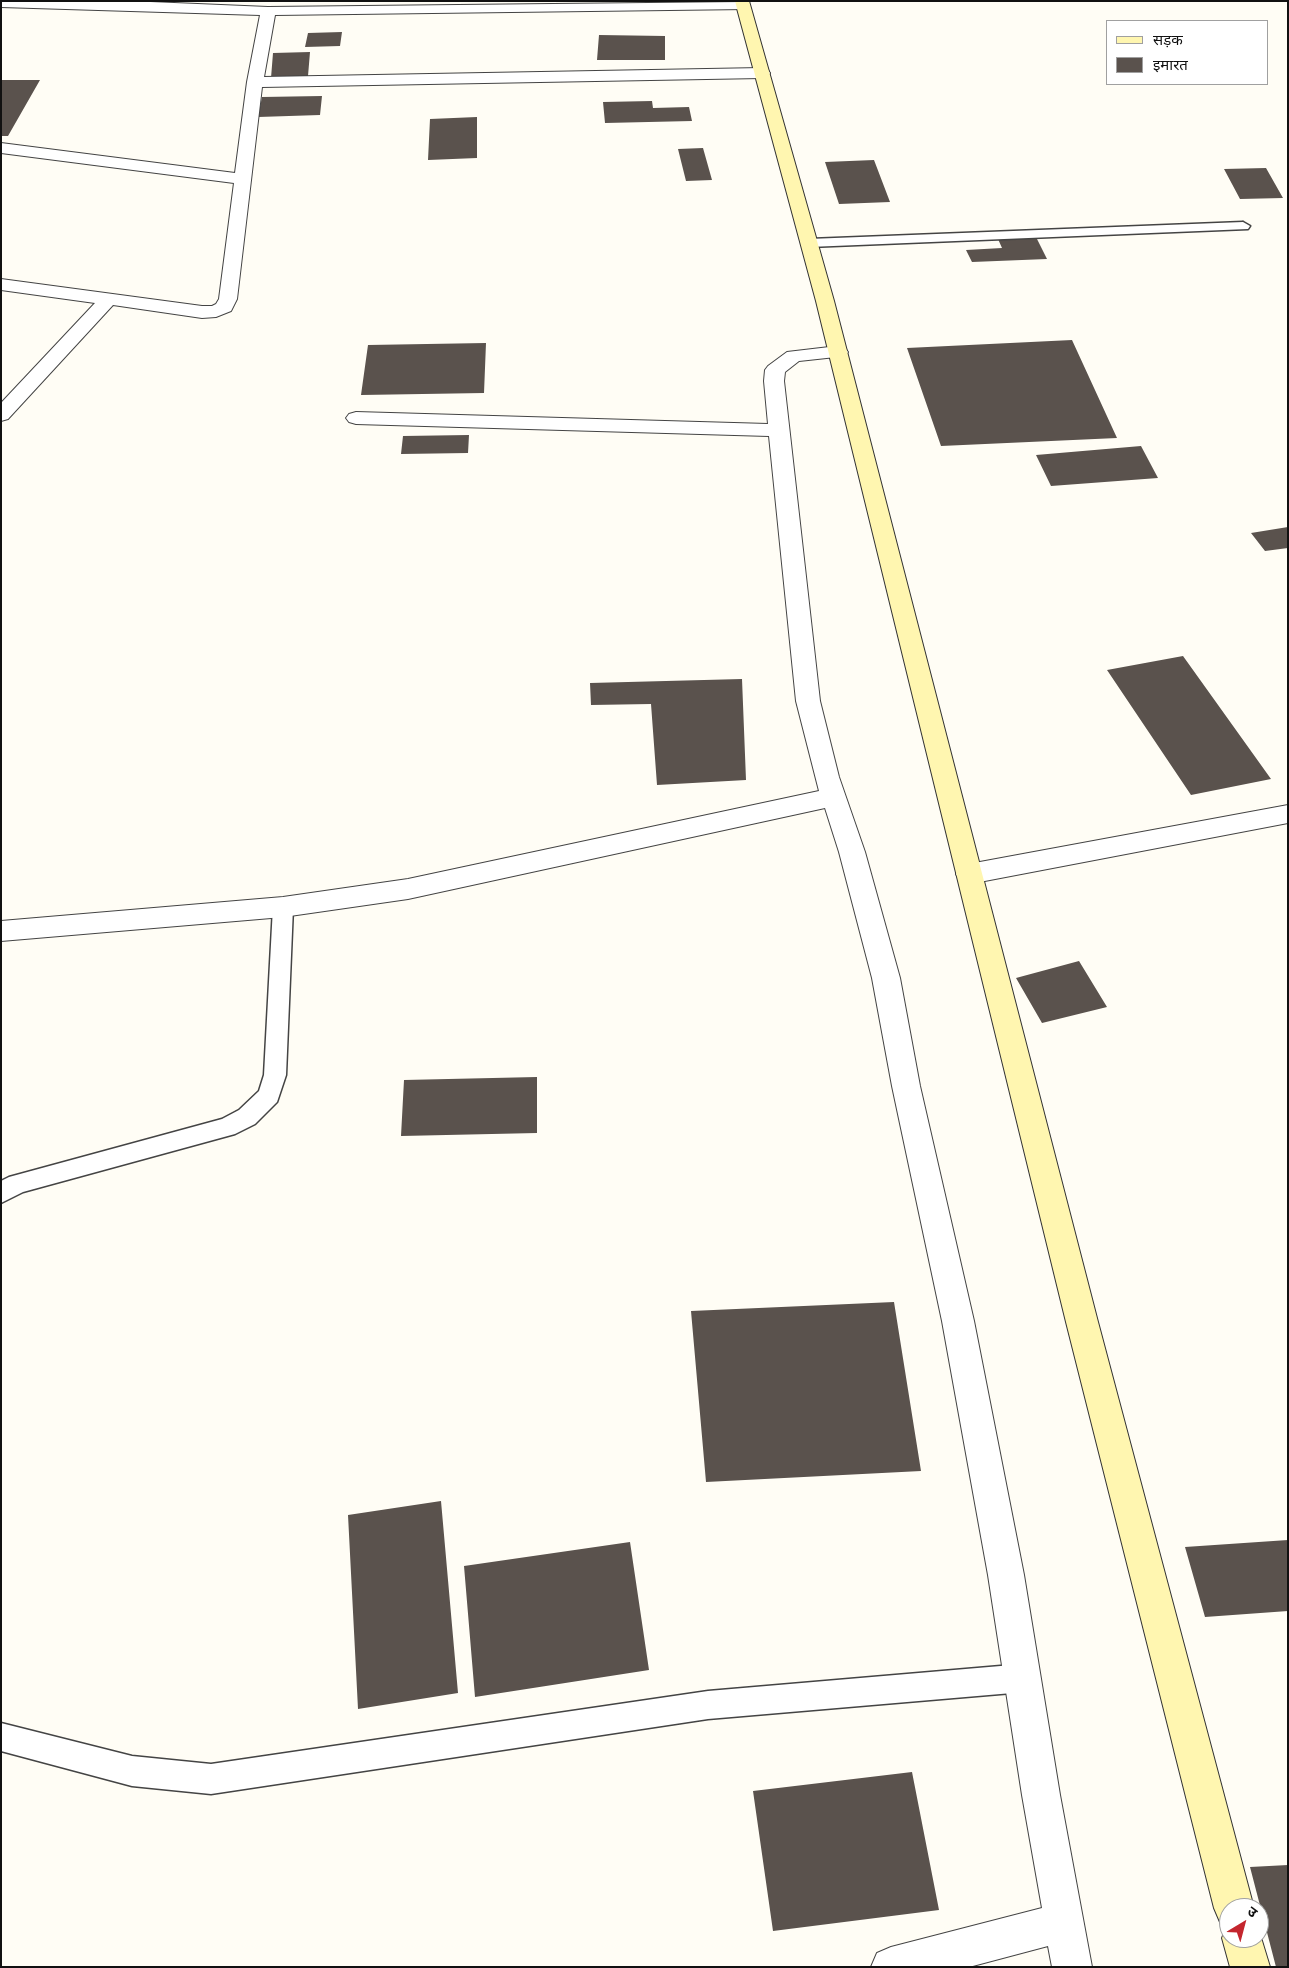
<!DOCTYPE html>
<meta charset="utf-8">
<style>
body{margin:0}
#map{position:relative;width:1289px;height:1968px;overflow:hidden;background:#fffdf5;font-family:"Source Serif 4","Noto Sans Devanagari",serif}
canvas{display:block}
.frame{position:absolute;inset:0;border:2px solid #111;pointer-events:none}
.legend{position:absolute;left:1106px;top:20px;width:162px;height:65px;box-sizing:border-box;background:#fff;border:1px solid #a0a0a0;margin:0;padding:6px 9px;list-style:none;font-size:15px;color:#111}
.legend li{display:flex;align-items:center;gap:10px;height:25px}
.legend b{width:25px;border:1px solid #a0a0a0}
.north{position:absolute;left:1219px;top:1898px;width:50px;height:50px;box-sizing:border-box;background:#fff;border:1px solid #a0a0a0;border-radius:50%;rotate:37deg;font-size:14px;font-weight:700;line-height:20px;text-align:center;color:#111}
.north::after{content:'';display:block;margin:auto;width:18px;height:22px;background:#c4262e;clip-path:polygon(50% 0,100% 100%,50% 72%,0 100%)}
</style>
<div id="map">
<canvas width="1289" height="1968"></canvas>
<div class="frame"></div>
<ul class="legend">
<li><b style="height:6px;background:#fff6b0"></b>सड़क</li>
<li><b style="height:14px;background:#5a524d"></b>इमारत</li>
</ul>
<div class="north">उ</div>
</div>
<script>
const ctx = document.querySelector('canvas').getContext('2d');
ctx.lineJoin = 'round';
function fillPath(path, color) {
  ctx.fillStyle = color;
  ctx.fill(path, 'evenodd');
}
function toPath(rows) {
  const path = new Path2D();
  for (const r of rows) {
    path.moveTo(r[0], r[1]);
    for (let i = 2; i < r.length; i += 2) path.lineTo(r[i], r[i + 1]);
  }
  return path;
}
function stroke(path, color, width, dash) {
  ctx.strokeStyle = color;
  ctx.lineWidth = width;
  ctx.lineCap = dash ? 'butt' : 'round';
  ctx.setLineDash(dash || []);
  ctx.stroke(path);
}
fillPath(toPath([
 [342,32,340,46,305,47,308,33],
 [599,35,665,36,665,60,597,60],
 [310,52,308,76,271,78,273,53],
 [1,80,40,80,8,136,1,136],
 [322,96,320,115,258,117,262,97],
 [652,101,653,108,689,107,692,121,605,123,603,102],
 [477,117,477,158,428,160,430,119],
 [703,148,712,180,686,181,678,149],
 [874,160,890,202,839,204,825,162],
 [1266,168,1283,198,1240,199,1224,169],
 [1036,237,1047,259,972,262,966,250,1002,248,998,239],
 [1072,340,1117,438,941,446,907,348],
 [486,343,484,393,361,395,368,345],
 [469,435,468,453,401,454,403,436],
 [1141,446,1158,478,1051,486,1036,455],
 [1288,527,1288,548,1265,551,1251,533],
 [1183,656,1271,779,1191,795,1107,670],
 [742,679,746,780,657,785,651,704,591,705,590,683],
 [1079,961,1107,1007,1042,1023,1016,978],
 [537,1077,537,1133,401,1136,404,1080],
 [894,1302,921,1471,706,1482,691,1311],
 [441,1501,458,1693,358,1709,348,1515],
 [1288,1540,1288,1611,1205,1617,1185,1547],
 [630,1542,649,1670,475,1697,464,1566],
 [912,1772,939,1910,773,1931,753,1791],
 [1288,1865,1288,1967,1276,1967,1250,1867]
]), '#5a524d');
const lane = toPath([
 [1243,222,1250,226,1248,229,809,247,802,243,809,239,1243,222],
 [283,899,290,902,293,907,286,1075,277,1102,255,1124,235,1134,23,1192,1,1203,1,1181,9,1177,222,1119,239,1110,259,1091,264,1075,273,907,276,902,283,899],
 [1024,1664,1034,1668,1038,1678,1034,1688,1024,1692,708,1719,211,1794,132,1786,1,1751,1,1723,132,1756,211,1764,708,1691,1024,1664]
]);
const street = toPath([
 [1,1,127,1,268,7,743,2,748,3,750,6,748,9,275,15,264,77,762,68,768,70,770,73,768,76,762,78,262,87,237,299,231,311,216,317,202,318,113,305,8,419,1,421,1,403,95,303,1,290,1,279,202,306,212,306,216,304,219,299,234,183,1,153,1,143,235,173,247,82,260,15,1,7,1,1],
 [838,346,845,348,848,352,845,356,799,361,785,372,784,381,820,701,839,777,865,852,900,978,920,1086,974,1321,1024,1575,1060,1795,1092,1967,1052,1967,1048,1946,969,1967,871,1967,877,1953,891,1947,1042,1908,1022,1795,988,1575,942,1321,892,1086,872,978,839,852,825,808,408,899,283,917,1,941,1,921,283,897,408,879,819,791,796,701,769,436,356,424,349,422,346,418,349,414,356,412,768,424,764,381,765,370,768,366,787,352,838,346],
 [1288,805,1288,823,969,884,960,881,956,874,960,867,969,864,1288,805]
]);
const secondary = toPath([
 [735,1,749,1,834,301,1098,1322,1254,1908,1229,1908,1229,1938,1259,1938,1259,1931,1270,1967,1230,1967,1222,1938,1227,1925,1220,1922,1214,1908,1066,1322,816,301,735,1]
]);
stroke(lane, '#444', 3);
stroke(street, '#444', 2);
stroke(secondary, '#333', 2);
fillPath(lane, '#fff');
fillPath(street, '#fff');
fillPath(secondary, '#fff6b0');
</script>
